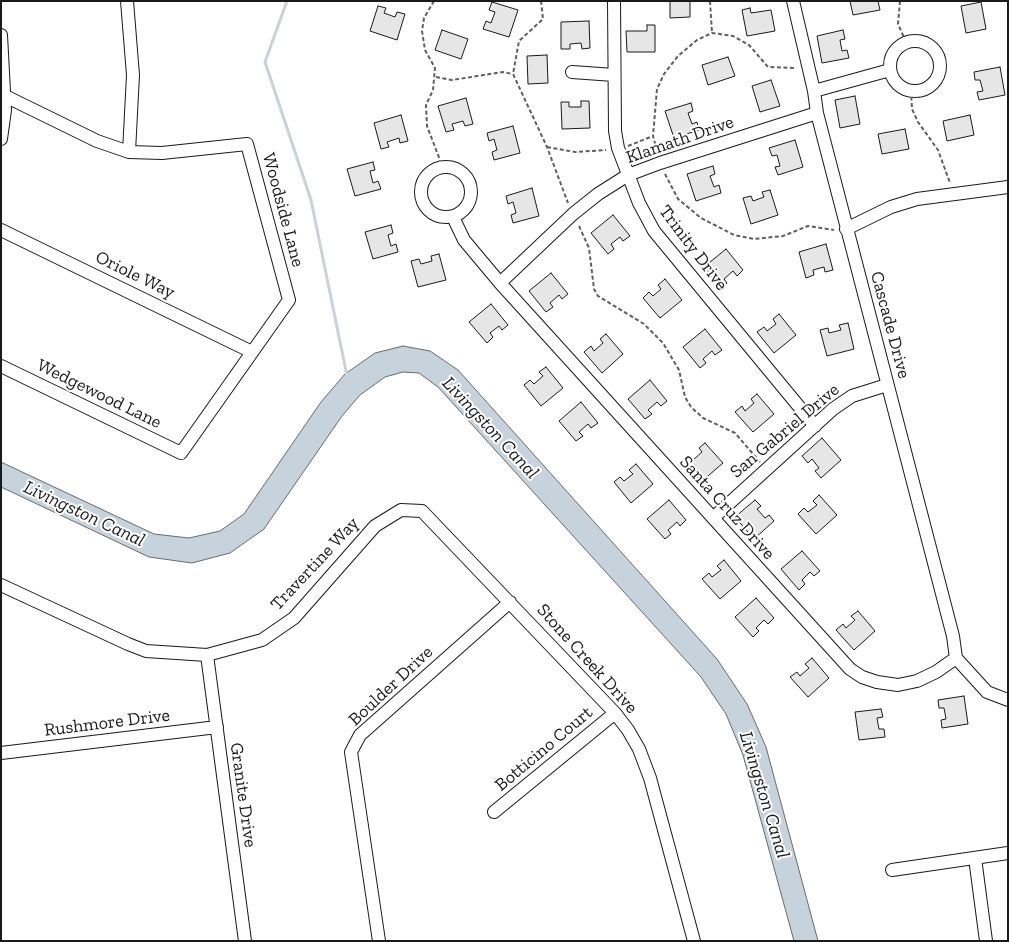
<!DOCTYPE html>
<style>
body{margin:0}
#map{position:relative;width:1009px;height:942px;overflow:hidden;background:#fff;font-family:"Zilla Slab",serif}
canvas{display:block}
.frame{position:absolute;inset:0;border:2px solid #1a1a1a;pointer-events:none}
</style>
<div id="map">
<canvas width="1009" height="942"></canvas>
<div class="frame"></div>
</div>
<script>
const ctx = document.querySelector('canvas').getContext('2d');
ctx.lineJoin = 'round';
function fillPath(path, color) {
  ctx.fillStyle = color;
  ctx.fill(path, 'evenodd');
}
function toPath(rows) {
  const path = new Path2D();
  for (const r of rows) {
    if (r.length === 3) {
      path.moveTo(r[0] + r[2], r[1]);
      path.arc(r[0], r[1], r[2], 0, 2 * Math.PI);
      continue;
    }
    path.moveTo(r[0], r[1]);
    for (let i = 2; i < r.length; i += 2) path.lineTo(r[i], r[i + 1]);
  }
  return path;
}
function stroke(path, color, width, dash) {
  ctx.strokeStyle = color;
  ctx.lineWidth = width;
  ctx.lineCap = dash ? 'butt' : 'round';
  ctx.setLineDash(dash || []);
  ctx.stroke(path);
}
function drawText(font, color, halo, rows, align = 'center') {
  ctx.font = font + ' "Zilla Slab",serif';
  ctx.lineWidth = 4;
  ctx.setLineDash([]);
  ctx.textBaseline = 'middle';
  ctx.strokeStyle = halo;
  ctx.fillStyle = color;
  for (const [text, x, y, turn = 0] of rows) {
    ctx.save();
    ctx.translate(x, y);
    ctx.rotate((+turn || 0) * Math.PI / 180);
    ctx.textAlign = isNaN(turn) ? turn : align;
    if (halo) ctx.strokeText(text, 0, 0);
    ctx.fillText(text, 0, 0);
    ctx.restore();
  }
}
const water = toPath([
 [403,346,430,351,458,370,717,659,747,704,766,747,818,941,794,941,743,755,726,714,701,677,438,387,419,373,403,372,385,377,360,395,342,416,264,529,230,553,192,563,149,557,1,487,1,462,154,534,189,538,220,531,244,514,321,402,345,374,375,353,403,346]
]);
fillPath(water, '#c6d2dc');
stroke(water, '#6a6a6a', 1);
stroke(toPath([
 [287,1,265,62,311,200,347,376]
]), '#c6d2dc', 3);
const building = toPath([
 [670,1,690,1,690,17,670,18,670,1],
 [850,1,878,1,880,10,853,15,850,1],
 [492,2,518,10,509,37,483,29,486,21,491,23,495,12,489,10,492,2],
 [981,2,986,29,966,33,961,6,981,2],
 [378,6,386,8,384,13,395,17,397,12,405,14,397,40,370,31,378,6],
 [750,8,751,13,771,10,775,31,747,36,742,10,750,8],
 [589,21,590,48,582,49,581,43,570,44,570,49,561,49,561,22,589,21],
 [647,25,655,25,655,52,627,52,626,31,647,31,647,25],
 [442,30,468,39,461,59,435,50,442,30],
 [843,30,845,39,840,40,842,51,847,50,849,58,822,63,817,36,843,30],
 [547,55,548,83,528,84,527,56,547,55],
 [728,57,735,76,708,85,702,65,728,57],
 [1000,67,1005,95,979,100,977,92,983,91,980,80,975,80,974,72,1000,67],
 [771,80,780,106,760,112,752,86,771,80],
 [855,96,860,124,840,128,835,100,855,96],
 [466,98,473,124,465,126,463,121,452,124,454,130,446,132,438,106,466,98],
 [581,101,589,101,590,128,562,129,561,102,569,102,569,107,581,107,581,101],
 [691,103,693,111,688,113,692,124,697,122,699,130,674,138,665,111,691,103],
 [401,115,408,141,400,143,399,138,387,142,389,147,381,149,374,123,401,115],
 [970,115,974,135,947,141,943,121,970,115],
 [513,126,520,153,494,160,492,152,497,150,494,139,489,141,487,133,513,126],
 [905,129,909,149,882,154,878,134,905,129],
 [795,140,803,167,778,175,775,167,780,166,777,155,772,156,769,148,795,140],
 [373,162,375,170,370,171,373,183,378,181,381,189,355,196,347,169,373,162],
 [713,166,715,174,710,176,714,187,719,185,721,193,696,201,687,174,713,166],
 [532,188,539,216,513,223,511,215,516,213,513,202,508,204,506,196,532,188],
 [770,190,778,215,751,224,743,198,751,196,753,201,764,197,762,192,770,190],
 [613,215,630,236,623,241,620,237,611,244,614,249,608,254,591,233,613,215],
 [391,225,393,233,388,235,391,246,396,244,398,252,373,259,365,232,391,225],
 [826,244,833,270,825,272,824,267,813,270,814,275,806,278,799,252,826,244],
 [726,249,743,270,737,276,733,271,724,279,727,283,721,288,704,267,726,249],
 [439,254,446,280,418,287,411,261,419,259,421,264,432,261,431,256,439,254],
 [551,273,568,294,562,299,559,295,550,303,553,307,546,312,529,291,551,273],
 [665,279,682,300,660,318,643,298,649,292,653,296,661,289,658,285,665,279],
 [491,304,508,325,502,330,499,326,490,333,493,337,487,343,469,322,491,304],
 [779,314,796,335,774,353,757,332,764,327,767,331,776,324,773,319,779,314],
 [848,323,854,349,827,356,820,330,828,328,829,333,841,330,839,325,848,323],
 [705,329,722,350,715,355,712,351,703,359,706,363,700,368,683,347,705,329],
 [606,334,623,354,602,373,584,352,591,346,594,351,603,343,600,339,606,334],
 [546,367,563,388,541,406,524,385,530,380,534,384,543,376,539,372,546,367],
 [650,380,667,401,661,406,657,402,648,410,652,414,645,419,628,399,650,380],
 [757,394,774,414,753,432,735,412,742,406,745,411,754,403,751,399,757,394],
 [581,402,598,423,591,428,588,424,579,432,583,436,576,441,559,421,581,402],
 [822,438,841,460,821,478,815,471,819,468,812,459,808,463,802,456,822,438],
 [705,443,723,463,701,482,684,461,690,456,693,460,702,452,699,448,705,443],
 [636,464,653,484,631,503,614,482,620,477,624,481,633,474,629,470,636,464],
 [819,495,837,515,816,534,798,514,804,508,808,512,817,505,813,501,819,495],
 [669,500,686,520,680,526,677,522,668,530,671,534,665,539,647,519,669,500],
 [755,500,761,506,757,509,765,518,769,515,774,521,754,539,735,517,755,500],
 [802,551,820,571,814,576,810,572,802,580,805,584,799,590,781,569,802,551],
 [724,560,741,581,720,599,702,579,709,573,712,577,721,570,717,566,724,560],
 [756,598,774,618,768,624,764,620,756,628,759,631,753,637,735,617,756,598],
 [858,611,875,631,854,650,836,630,843,624,846,628,855,620,851,616,858,611],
 [812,658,829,678,808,697,790,677,797,672,800,676,809,668,805,664,812,658],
 [964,696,968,724,942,728,941,720,946,719,944,708,939,708,938,700,964,696],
 [881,709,883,717,877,718,879,729,884,729,885,737,859,740,855,712,881,709]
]);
fillPath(building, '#e6e6e6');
stroke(building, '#1a1a1a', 1);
const minor = toPath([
 [127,1,133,75,129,152],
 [614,1,615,131,618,148,639,203,654,231,815,426],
 [793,1,814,91,817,113,953,636,956,658],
 [1,35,5,110,1,139],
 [915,66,25],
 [572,72,614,75],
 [814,91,890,70],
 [446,192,25],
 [453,217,464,240,500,283,850,669,862,677,877,682,898,685,917,681,936,672,956,658],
 [846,229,891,207,917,199,1008,187],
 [1,230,252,352],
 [500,283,573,214,598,194,628,175,660,163,817,113],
 [1,366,181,453,289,300,247,144,162,153,129,152,97,141,5,96],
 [713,518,833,409,852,396,887,385],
 [1,585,128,644,146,651,207,655,262,640,294,618,375,526,401,510,422,511,615,713,628,730,639,749,650,778,694,941],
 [207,655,245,941],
 [956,658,987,692,1008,700],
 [1,753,217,727],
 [494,812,615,713],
 [975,858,986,941],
 [892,870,1008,853],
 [379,941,351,752,360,735,510,602]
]);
stroke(minor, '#1a1a1a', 14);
stroke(toPath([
 [434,1,424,18,422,31,425,50,435,68,433,90,426,105,427,126,440,160,440,167],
 [541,1,543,19,519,41,513,74,547,147,568,203],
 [710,1,712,33],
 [900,1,898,24,906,42],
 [436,77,452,80,503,72,512,74],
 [911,90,912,109,918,122,938,150,950,183],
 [628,146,653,136],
 [547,147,575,152,606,150],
 [657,151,653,136,657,89,664,74,678,56,697,40,712,33,733,36,749,45,768,67,796,68],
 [665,174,678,199,701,218,734,235,754,239,783,236,808,226,834,230],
 [579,226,589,248,594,289,598,296,644,324,663,343,679,370,685,397,691,407,703,418,735,433,760,462]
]), '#5f5f5f', 2, [4, 2.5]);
stroke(minor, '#fff', 12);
drawText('18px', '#1a1a1a', '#fff', [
 ["Klamath Drive",680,140,-19],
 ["Woodside Lane",283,210,75],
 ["Trinity Drive",693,248,53],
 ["Oriole Way",135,275,26],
 ["Cascade Drive",890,325,75],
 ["Wedgewood Lane",99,394,26],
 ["San Gabriel Drive",785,431,-40],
 ["Santa Cruz Drive",727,508,48],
 ["Travertine Way",315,564,-47],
 ["Stone Creek Drive",587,659,48],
 ["Boulder Drive",391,686,-43],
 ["Rushmore Drive",107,723,-7],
 ["Botticino Court",544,749,-40],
 ["Granite Drive",243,795,82]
]);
drawText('italic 19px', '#1a1a1a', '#fff', [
 ["Livingston Canal",490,428,47],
 ["Livingston Canal",84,514,25],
 ["Livingston Canal",764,795,73]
]);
</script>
